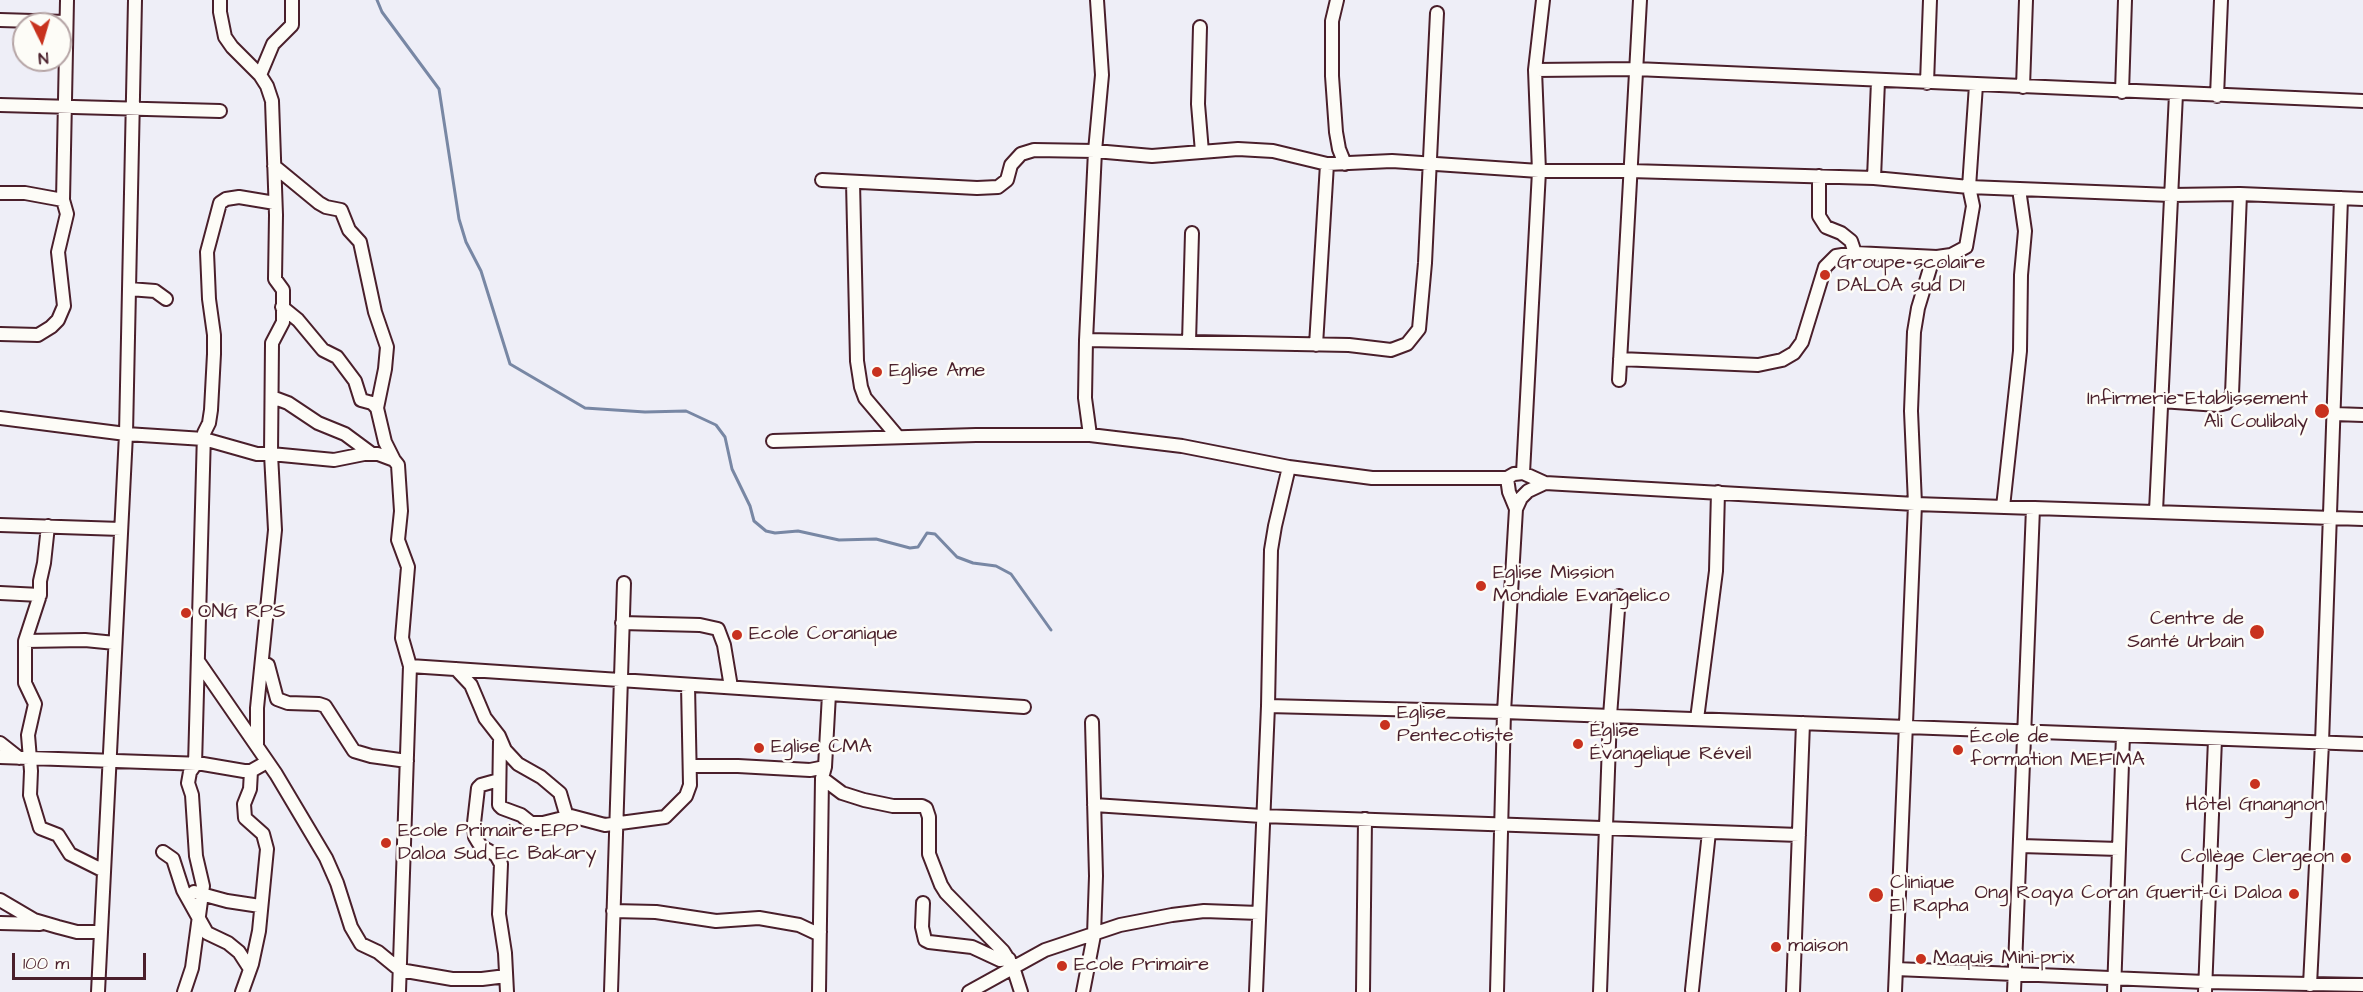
<!DOCTYPE html>
<meta charset="utf-8">
<style>
body{margin:0}
#map{position:relative;width:2363px;height:992px;overflow:hidden;background:#eeeef7;font-family:"Architects Daughter",sans-serif}
canvas{display:block}
.north{position:absolute;left:12px;top:12px;width:60px;height:60px;box-sizing:border-box;background:#fdfcf7;border:2px solid #b5a4a5;border-radius:50%;rotate:175deg;font-size:16px;font-weight:700;line-height:24px;text-align:center;color:#4a1f2b}
.north::after{content:'';display:block;margin:auto;width:21px;height:27px;background:#c8321e;clip-path:polygon(50% 0,100% 100%,50% 72%,0 100%)}
.scale{position:absolute;left:12px;top:953px;width:134px;height:27px;box-sizing:border-box;border:3px solid #4a1f2b;border-top:0;padding-left:8px;font-size:18px;line-height:21px;white-space:nowrap;color:#4a1f2b;-webkit-text-stroke:4px #fdfcf7;paint-order:stroke}
</style>
<div id="map">
<canvas width="2363" height="992"></canvas>
<div class="north">N</div>
<div class="scale">100 m</div>
</div>
<script>
const ctx = document.querySelector('canvas').getContext('2d');
ctx.lineJoin = 'round';
function toPath(rows) {
  const path = new Path2D();
  for (const r of rows) {
    path.moveTo(r[0], r[1]);
    for (let i = 2; i < r.length; i += 2) path.lineTo(r[i], r[i + 1]);
  }
  return path;
}
function stroke(path, color, width, dash) {
  ctx.strokeStyle = color;
  ctx.lineWidth = width;
  ctx.lineCap = dash ? 'butt' : 'round';
  ctx.setLineDash(dash || []);
  ctx.stroke(path);
}
function drawText(font, color, halo, rows, align = 'center') {
  ctx.font = font + ' "Architects Daughter",sans-serif';
  ctx.lineWidth = 5;
  ctx.setLineDash([]);
  ctx.textBaseline = 'middle';
  ctx.strokeStyle = halo;
  ctx.fillStyle = color;
  for (const [text, x, y, turn = 0] of rows) {
    ctx.save();
    ctx.translate(x, y);
    ctx.rotate((+turn || 0) * Math.PI / 180);
    ctx.textAlign = isNaN(turn) ? turn : align;
    if (halo) ctx.strokeText(text, 0, 0);
    ctx.fillText(text, 0, 0);
    ctx.restore();
  }
}
stroke(toPath([
 [377,0,382,12,439,89,459,219,466,242,481,271,510,364,585,408,645,412,686,411,716,425,725,437,732,469,750,506,754,521,766,531,775,533,798,531,839,540,876,539,910,548,918,547,927,533,935,534,957,557,973,563,996,566,1011,574,1051,630]
]), '#7887a4', 3);
const minor = toPath([
 [220,0,220,12,225,37,232,47,260,75,267,86,272,101,276,215,275,279,283,290,283,322,272,343,271,454,275,530,257,708,257,746],
 [1337,0,1332,21,1332,76,1336,132,1339,149,1345,164],
 [0,20,66,22],
 [1200,27,1198,104,1202,152],
 [1535,70,1636,69,2363,101],
 [260,75,273,44,292,25,292,0],
 [1927,83,1930,0],
 [2023,87,2026,0],
 [2122,92,2125,0],
 [2217,96,2221,0],
 [0,105,220,111],
 [274,166,319,203,326,207,341,210,349,230,360,242,375,312,387,347,385,369,377,408,385,442,394,460],
 [1819,176,1819,216,1826,227,1841,233,1851,241,1855,253],
 [1874,178,1878,81],
 [822,180,977,188,998,187,1007,180,1011,165,1021,154,1034,150,1095,151,1152,156,1238,149,1273,151,1327,164,1392,161,1539,171,1630,171,1874,178,1969,187,2171,195,2240,194,2363,199],
 [853,182,857,361,861,387,865,398,898,437],
 [0,193,25,193,63,200],
 [129,289,155,291,166,299],
 [282,307,298,320,323,350,337,357,355,381,361,400,372,403,377,408],
 [0,334,38,335,51,327,58,320,64,306,58,252,67,214,63,200,67,0],
 [1086,340,1349,345,1391,350,1407,344,1419,329,1425,263,1437,13],
 [1189,342,1192,233],
 [1316,345,1327,164],
 [1620,359,1758,365,1782,360,1794,353,1802,342,1825,267,1836,256,1855,253,1937,257],
 [1619,380,1640,0],
 [272,397,288,403,318,423,345,434,372,454],
 [2161,401,2218,405,2226,403,2232,394,2240,194],
 [2334,414,2363,415],
 [0,418,126,434,204,439,257,454,271,454,334,460,364,454,378,454,394,460,398,465,401,511,398,540,408,567,402,638,410,666,399,992],
 [1090,435,1085,398,1086,340,1095,151,1102,75,1097,0],
 [773,441,976,435,1090,435,1182,446,1289,467],
 [1523,473,1539,171,1535,70,1543,0],
 [2003,507,2020,351,2021,275,2025,231,2019,189],
 [1516,509,1509,492,1507,478,1514,474,1523,473,1545,483,1915,504,2363,519],
 [2156,511,2176,94],
 [0,525,121,529],
 [48,526,44,563,40,581,40,595,25,641,25,683,35,704,28,735,31,771,30,795,40,828,58,835,70,854,104,871],
 [0,593,40,595],
 [622,623,700,625,718,629,724,645,731,687],
 [25,641,85,640,115,643],
 [198,661,276,774,326,858,337,883,351,927,361,944,378,952,400,970,452,979,482,979,506,976],
 [262,662,268,665,277,699,288,703,319,704,325,706,354,751,371,756,407,761],
 [410,666,1024,707],
 [456,669,471,685,485,718,499,736,505,750,518,764,541,777,560,793,567,817],
 [1268,706,1504,712,2363,744],
 [1697,719,1716,571,1718,492],
 [500,741,499,805,502,808,521,815,531,823,543,823,571,816,605,825,665,817,686,796,690,785,688,685],
 [0,743,19,758],
 [0,757,203,764,244,771,251,771,267,762],
 [690,766,738,766,810,770,825,767],
 [822,778,842,793,864,800,893,806,922,806,926,808,929,817,929,854,941,885,946,893,1003,951,1013,967,1021,992],
 [499,780,481,785,478,788,474,823,475,837,478,842,482,847,496,855,501,864,499,914,505,953,507,992],
 [1094,805,1262,816,1799,835],
 [2021,846,2119,849],
 [163,852,173,859,183,890,207,933,228,943,239,952,250,969],
 [194,892,227,901,260,906],
 [0,900,34,920,58,927,77,932,101,932],
 [923,903,922,927,925,940,929,942,972,947,1000,960,1009,959],
 [613,911,656,912,716,921,759,918,799,925,816,933,820,932],
 [0,923,40,924],
 [1896,969,2205,982,2363,985],
 [2310,985,2322,743,2341,198],
 [1692,990,1709,832],
 [98,992,126,434,135,0],
 [184,992,192,968,203,886,196,856,192,795,188,783,190,772,195,765,204,433,209,423,211,410,214,354,214,335,209,299,207,252,220,203,226,199,239,197,275,203],
 [242,992,252,964,259,931,267,849,263,834,245,818,244,804,250,789,251,771],
 [611,992,624,583],
 [819,992,822,778,825,767,829,694],
 [969,992,1045,950,1120,925,1172,915,1204,911,1259,913],
 [1083,992,1094,935,1096,876,1092,722],
 [1256,992,1268,706,1271,550,1275,526,1289,467,1372,478,1507,478],
 [1363,992,1365,819],
 [1497,992,1504,712,1516,509,1521,498,1528,491,1545,483],
 [1600,992,1610,716,1619,596],
 [1793,992,1803,723],
 [1895,992,1915,504,1911,411,1914,332,1918,308,1931,265,1937,257,1951,255,1966,247,1973,206,1969,187,1976,85],
 [2014,992,2033,508],
 [2114,992,2123,735],
 [2205,992,2215,739]
]);
stroke(minor, '#4a1f2b', 16);
stroke(minor, '#fdfcf7', 12);
for (const [x, y, r, color] of [
 [1825,275,6,"#c8321e"],
 [877,372,6,"#c8321e"],
 [2322,411,8,"#c8321e"],
 [1481,586,6,"#c8321e"],
 [186,613,6,"#c8321e"],
 [2257,632,8,"#c8321e"],
 [737,635,6,"#c8321e"],
 [1385,725,6,"#c8321e"],
 [1578,744,6,"#c8321e"],
 [759,748,6,"#c8321e"],
 [1958,750,6,"#c8321e"],
 [2255,784,6,"#c8321e"],
 [386,843,6,"#c8321e"],
 [2346,858,6,"#c8321e"],
 [2294,894,6,"#c8321e"],
 [1876,895,8,"#c8321e"],
 [1776,947,6,"#c8321e"],
 [1921,959,6,"#c8321e"],
 [1062,966,6,"#c8321e"]
]) {
  const dot = new Path2D();
  dot.arc(x, y, r, 0, 2 * Math.PI);
  ctx.fillStyle = color;
  ctx.fill(dot);
  stroke(dot, '#fdfcf7', 2);
}
drawText('20px', '#4a1f2b', '#fdfcf7', [
 ["Groupe scolaire",1837,264],
 ["DALOA sud D1",1837,287],
 ["Eglise Ame",889,372],
 ["Infirmerie Etablissement",2308,400,"right"],
 ["Ali Coulibaly",2308,423,"right"],
 ["Eglise Mission",1493,574],
 ["Mondiale Evangelico",1493,597],
 ["ONG RPS",198,613],
 ["Centre de",2244,620,"right"],
 ["Santé Urbain",2244,643,"right"],
 ["Ecole Coranique",749,635],
 ["Eglise",1397,714],
 ["Pentecotiste",1397,737],
 ["Église",1590,732],
 ["Évangelique Réveil",1590,755],
 ["École de",1970,738],
 ["formation MEFIMA",1970,761],
 ["Eglise CMA",771,748],
 ["Hôtel Gnangnon",2255,806,"center"],
 ["Ecole Primaire EPP",398,832],
 ["Daloa Sud Ec Bakary",398,855],
 ["Collège Clergeon",2334,858,"right"],
 ["Clinique",1890,884],
 ["El Rapha",1890,907],
 ["Ong Roqya Coran Guerit-Ci Daloa",2282,894,"right"],
 ["maison",1788,947],
 ["Maquis Mini-prix",1933,959],
 ["Ecole Primaire",1074,966]
], 'left');
</script>
